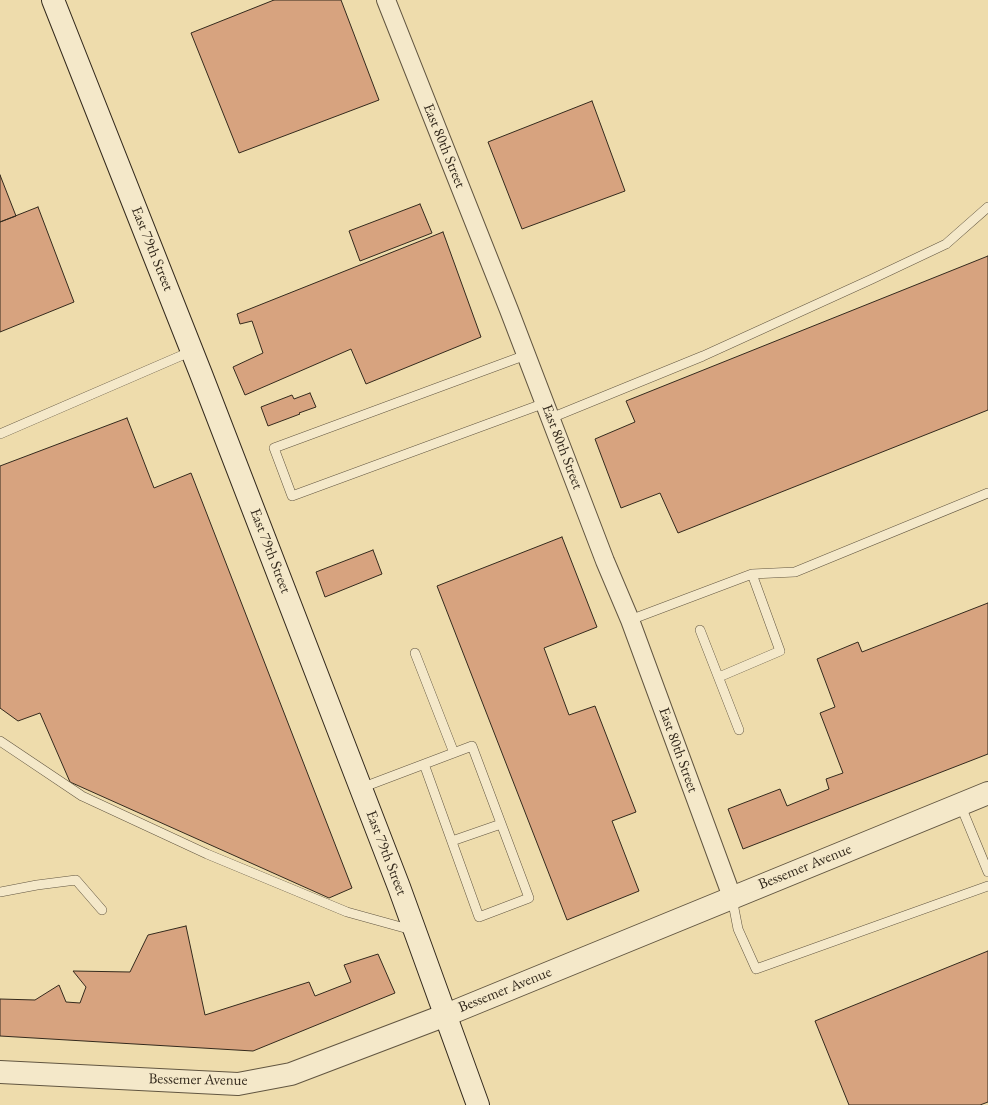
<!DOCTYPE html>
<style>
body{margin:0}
canvas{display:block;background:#eedcac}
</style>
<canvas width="988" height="1105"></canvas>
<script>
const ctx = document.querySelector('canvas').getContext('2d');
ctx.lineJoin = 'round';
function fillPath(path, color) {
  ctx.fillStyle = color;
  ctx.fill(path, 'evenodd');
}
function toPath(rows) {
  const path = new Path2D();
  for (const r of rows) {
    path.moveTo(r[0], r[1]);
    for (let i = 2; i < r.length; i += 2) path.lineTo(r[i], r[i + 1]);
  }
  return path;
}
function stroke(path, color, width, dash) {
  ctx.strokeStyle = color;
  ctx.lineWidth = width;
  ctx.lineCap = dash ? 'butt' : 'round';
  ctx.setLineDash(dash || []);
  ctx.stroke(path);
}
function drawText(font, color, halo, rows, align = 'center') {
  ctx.font = font + ' "EB Garamond",serif';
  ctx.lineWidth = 3;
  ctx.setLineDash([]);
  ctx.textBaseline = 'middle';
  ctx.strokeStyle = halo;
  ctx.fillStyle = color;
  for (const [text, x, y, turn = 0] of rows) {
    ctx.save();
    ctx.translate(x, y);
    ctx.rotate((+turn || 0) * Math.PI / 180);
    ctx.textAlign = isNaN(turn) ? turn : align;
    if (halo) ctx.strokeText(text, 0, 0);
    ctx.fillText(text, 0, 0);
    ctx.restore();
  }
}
const building = toPath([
 [274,0,341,0,379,100,239,153,191,33,274,0],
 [592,101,625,191,522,229,488,142,592,101],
 [0,175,16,216,0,222,0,175],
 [420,204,432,233,360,261,349,231,420,204],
 [38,207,74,302,0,332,0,222,38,207],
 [443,232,481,337,366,384,351,349,245,395,233,367,263,353,252,321,240,324,237,314,443,232],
 [988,256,988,410,678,533,660,493,621,508,595,439,635,422,626,401,988,256],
 [310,393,316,407,299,413,300,414,268,426,261,407,292,395,294,399,310,393],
 [127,418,154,488,191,473,352,888,329,898,70,782,40,713,18,721,0,708,0,466,127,418],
 [562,537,597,627,544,648,569,715,595,706,636,812,612,821,639,891,567,920,437,586,562,537],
 [373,550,382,574,325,597,316,572,373,550],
 [988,603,988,754,743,849,728,809,780,789,787,806,829,789,826,779,843,773,820,713,835,707,817,659,858,642,862,652,988,603],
 [186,926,205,1015,309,982,315,996,351,982,344,965,378,954,395,993,253,1051,0,1036,0,999,35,1000,59,985,66,1002,80,1003,86,987,73,971,130,972,148,935,186,926],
 [988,951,988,1102,980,1105,849,1105,815,1021,988,951]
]);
fillPath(building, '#d7a37f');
stroke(building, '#342a1d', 1);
const service = toPath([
 [526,355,274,448,292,496,545,403],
 [551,418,703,356,872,279,946,244,988,207],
 [0,434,192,351],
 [752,574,795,572,988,493],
 [630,620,752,574,780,651,719,677],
 [700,630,739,730],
 [415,653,454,753],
 [0,741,82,796,207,854,347,912,412,930],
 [361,788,472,746,529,898,479,917,424,764],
 [960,804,988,872],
 [452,841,501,824],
 [0,892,37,885,76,880,102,910],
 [732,898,738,929,756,969,988,886]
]);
const minor = toPath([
 [386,0,509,310,605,561,630,620,732,897]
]);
const tertiary = toPath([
 [0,1072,238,1084,291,1074,446,1015,988,793]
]);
const secondary = toPath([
 [53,0,201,374,399,887,478,1105]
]);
stroke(service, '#625641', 10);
stroke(minor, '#625641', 20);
stroke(tertiary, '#625641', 24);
stroke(secondary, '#342a1d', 24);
stroke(service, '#f4e8c9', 9);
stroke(minor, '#f4e8c9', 18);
stroke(tertiary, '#f4e8c9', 22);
stroke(secondary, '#f4e8c9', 22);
drawText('15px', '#342a1d', '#f4e8c9', [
 ["East 80th Street",444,146,68],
 ["East 79th Street",152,249,68],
 ["East 80th Street",562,447,69],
 ["East 79th Street",270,551,69],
 ["East 80th Street",678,750,70],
 ["East 79th Street",386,853,69],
 ["Bessemer Avenue",805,867,-22],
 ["Bessemer Avenue",505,990,-22],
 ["Bessemer Avenue",198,1080,1]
]);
</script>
